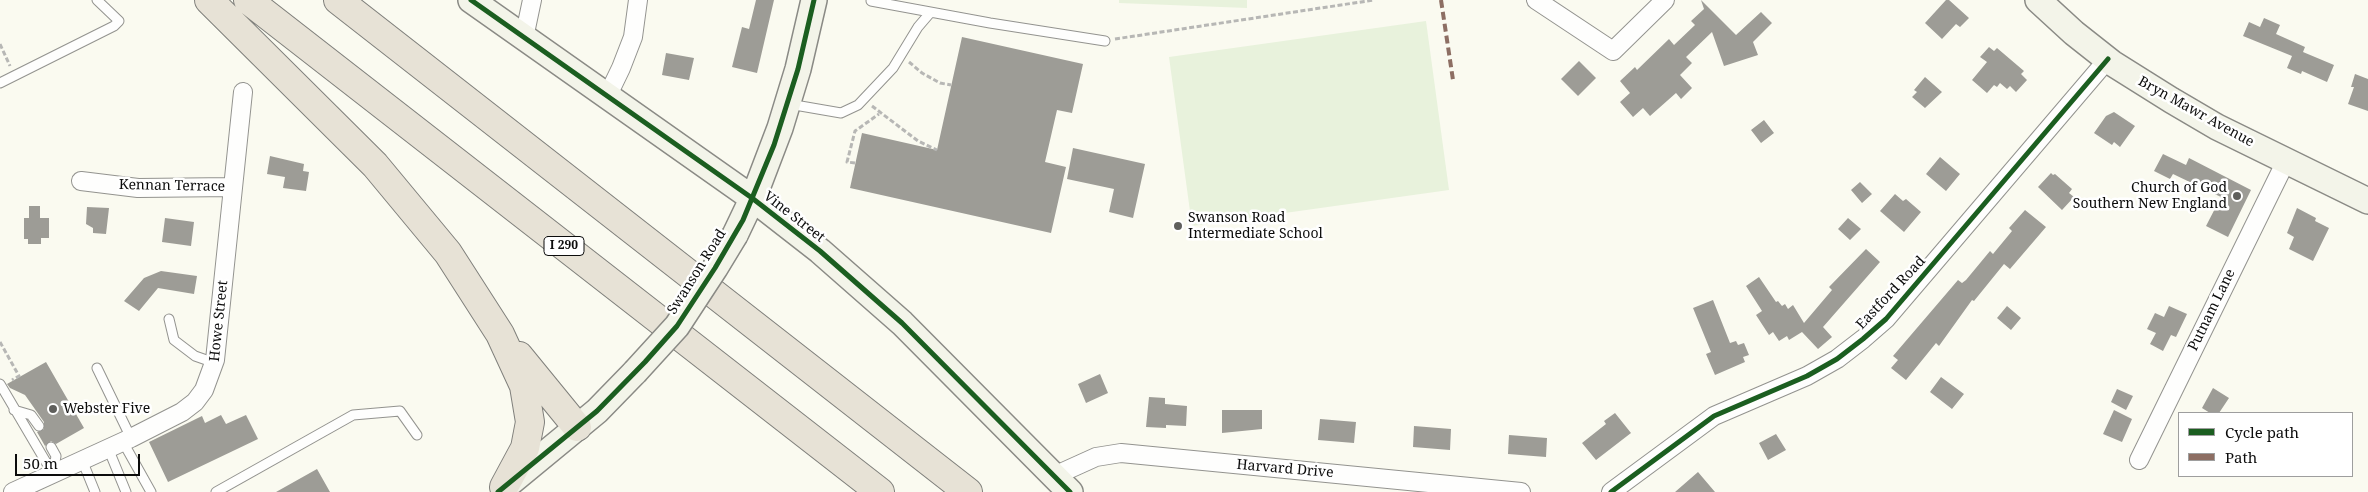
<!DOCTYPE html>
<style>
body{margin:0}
#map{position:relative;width:2368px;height:492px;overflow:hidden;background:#fafaf0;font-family:"Noto Serif",serif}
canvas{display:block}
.legend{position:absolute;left:2178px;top:412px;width:175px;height:65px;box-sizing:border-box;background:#fff;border:1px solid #9e9e9e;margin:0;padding:6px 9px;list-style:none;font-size:15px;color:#0c0c0c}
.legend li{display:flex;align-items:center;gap:10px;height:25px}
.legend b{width:25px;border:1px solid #9e9e9e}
.scale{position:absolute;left:15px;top:454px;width:125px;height:22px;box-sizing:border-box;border:2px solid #0c0c0c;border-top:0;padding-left:6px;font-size:15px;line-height:18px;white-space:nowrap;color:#0c0c0c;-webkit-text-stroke:4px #fff;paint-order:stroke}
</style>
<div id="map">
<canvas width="2368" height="492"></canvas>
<ul class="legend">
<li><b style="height:6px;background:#1b5e20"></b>Cycle path</li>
<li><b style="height:6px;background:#8d6e63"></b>Path</li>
</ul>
<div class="scale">50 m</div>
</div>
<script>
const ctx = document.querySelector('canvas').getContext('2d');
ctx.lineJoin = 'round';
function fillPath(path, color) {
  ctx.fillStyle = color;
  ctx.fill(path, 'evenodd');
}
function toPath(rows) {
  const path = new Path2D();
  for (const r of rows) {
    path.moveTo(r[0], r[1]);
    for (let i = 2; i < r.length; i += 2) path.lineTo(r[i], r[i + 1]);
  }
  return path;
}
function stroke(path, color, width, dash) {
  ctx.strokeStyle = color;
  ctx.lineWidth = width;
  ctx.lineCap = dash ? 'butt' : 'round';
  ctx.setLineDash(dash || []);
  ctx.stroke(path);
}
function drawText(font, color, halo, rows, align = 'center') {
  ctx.font = font + ' "Noto Serif",serif';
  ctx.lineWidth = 5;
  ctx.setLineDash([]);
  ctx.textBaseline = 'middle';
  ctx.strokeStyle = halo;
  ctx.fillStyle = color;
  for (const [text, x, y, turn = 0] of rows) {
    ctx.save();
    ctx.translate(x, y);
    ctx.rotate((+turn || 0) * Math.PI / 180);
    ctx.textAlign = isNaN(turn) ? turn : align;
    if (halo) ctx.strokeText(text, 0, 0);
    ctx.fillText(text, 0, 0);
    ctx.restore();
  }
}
fillPath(toPath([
 [1119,0,1247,0,1247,8,1119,3],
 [1426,21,1449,190,1192,226,1169,57]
]), '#e8f2dc');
fillPath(toPath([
 [756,0,774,0,757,73,732,67,742,27,749,29],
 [1701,0,1736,35,1761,12,1772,23,1753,42,1758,55,1724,66,1712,32,1686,57,1692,63,1680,75,1692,88,1681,99,1676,93,1650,116,1643,108,1633,117,1620,102,1630,93,1620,81,1635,67,1637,70,1669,39,1674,45,1695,25,1691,21,1704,9],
 [1946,0,1949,0,1969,18,1960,27,1956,24,1942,39,1925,23],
 [2264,18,2280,25,2276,34,2305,47,2303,52,2334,65,2327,82,2302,71,2301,74,2287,68,2292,56,2243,36,2249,22,2260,27],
 [962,37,1083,64,1072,113,1057,110,1045,162,1066,167,1051,233,850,188,862,133,937,150],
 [1989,47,1994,51,1997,48,2024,71,2021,74,2027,80,2016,92,2010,86,2007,89,2000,83,1997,87,1994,85,1987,93,1972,80,1987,62,1980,57],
 [666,53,694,58,689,80,662,75],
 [1579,61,1596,78,1578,96,1561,79],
 [2355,74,2368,79,2368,111,2348,104,2354,87,2351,87],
 [1925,77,1942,92,1925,108,1912,97,1917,92,1914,90],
 [2114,112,2135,126,2120,147,2114,142,2112,145,2094,133,2106,116],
 [1764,120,1774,133,1761,143,1751,130],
 [1073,148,1145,164,1133,218,1109,212,1114,189,1067,179],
 [2163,154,2186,165,2189,158,2251,190,2228,237,2206,226,2221,197,2173,174,2170,179,2154,171],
 [270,156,304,164,303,171,309,172,306,191,283,188,285,177,267,174],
 [1940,157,1960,174,1946,191,1926,174],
 [2051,173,2053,175,2055,174,2072,189,2069,193,2074,197,2062,210,2038,187],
 [1860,182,1872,194,1862,203,1851,190],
 [1895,194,1903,201,1906,199,1921,212,1904,232,1880,211],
 [29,206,40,206,40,218,49,218,49,238,41,238,41,244,28,244,28,239,24,239,24,218,29,218],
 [87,207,109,208,106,234,93,233,93,228,86,224],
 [2297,208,2316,218,2315,221,2329,228,2313,261,2289,249,2294,237,2287,233],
 [2025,210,2046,227,2010,269,2004,264,1974,301,1972,300,1939,346,1936,343,1906,380,1891,368,1898,360,1893,356,1958,280,1962,283,1966,280,1990,251,1993,254,2012,231,2009,228],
 [165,218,194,222,191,246,162,242],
 [1848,218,1861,229,1850,240,1838,229],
 [1866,249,1880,262,1823,327,1832,337,1818,349,1802,332,1789,340,1787,336,1779,341,1773,332,1769,335,1756,315,1762,311,1746,286,1759,277,1776,302,1778,301,1782,306,1785,304,1788,309,1793,305,1804,323,1832,290,1829,287],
 [161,271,197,276,194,294,158,288,139,311,124,301,144,278],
 [1713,300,1730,343,1736,341,1738,345,1744,343,1749,355,1743,357,1745,362,1715,375,1706,354,1711,352,1693,308],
 [2007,306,2021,318,2011,330,1997,318],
 [2169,306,2187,314,2176,337,2171,335,2163,351,2150,344,2156,333,2147,329,2155,313,2164,317],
 [46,362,84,428,56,444,51,441,45,446,37,432,44,429,44,422,25,395,10,388,7,384],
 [1100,374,1108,393,1086,403,1078,384],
 [1941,377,1964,394,1952,409,1930,392],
 [2213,388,2229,398,2219,413,2210,413,2202,408],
 [2117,389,2133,396,2126,410,2111,402],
 [1149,397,1165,398,1165,404,1187,406,1186,426,1166,425,1166,428,1146,427],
 [1222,410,1262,410,1262,429,1222,433],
 [2114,410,2132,419,2122,442,2103,434],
 [1615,413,1631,433,1596,460,1582,443,1606,424,1604,421],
 [221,415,226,424,246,415,258,439,168,482,149,442,202,416,205,423],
 [1320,419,1356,422,1354,443,1318,440],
 [1414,426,1451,429,1450,450,1413,447],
 [1776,434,1786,450,1768,460,1759,443],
 [1509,435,1547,438,1546,457,1508,454],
 [317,469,330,492,276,492],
 [1698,472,1715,492,1675,492]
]), '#9d9c96');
const lane = toPath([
 [871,1,990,23,1105,41],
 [0,83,114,26,119,21,97,0],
 [789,104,841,113,858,105,893,68,918,27,930,13],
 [169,319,174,340,195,356,215,363],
 [97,368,131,438],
 [0,384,53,474],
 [14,410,31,415,39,426],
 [123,442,151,492],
 [51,447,56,456,53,474],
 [108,448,126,492],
 [82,460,95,492],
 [216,492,353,415,400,411,417,435]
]);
const street = toPath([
 [1536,0,1613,51,1665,0],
 [524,38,532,0],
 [607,97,621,68,633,37,638,0],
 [81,181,138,188,233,187],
 [2139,460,2286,161],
 [1054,476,1096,457,1121,453,1521,492],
 [13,492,131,438,182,412,195,402,204,390,215,360,243,92],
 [1611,492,1714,416,1807,376,1837,359,1863,339,1886,319,2108,59]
]);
const secondary = toPath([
 [471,0,752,198,820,251,902,323,1070,492],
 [2038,0,2074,33,2112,63,2171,100,2217,127,2368,201],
 [735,235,756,191,780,128,798,69,814,0],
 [506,486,597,411,635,372]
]);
const highway = toPath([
 [209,0,375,165,448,253,500,334,524,386,530,422,525,448,504,487],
 [248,0,880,492],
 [338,0,968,492],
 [519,356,577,427]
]);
stroke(lane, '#93938f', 11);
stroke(street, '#93938f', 20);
stroke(secondary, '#8a8a85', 28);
stroke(highway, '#80807c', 30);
stroke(toPath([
 [1115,39,1374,0],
 [0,44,10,66],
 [909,62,922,73,940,83,951,85],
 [872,106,918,141,937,150],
 [855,163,847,162,855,131,879,114],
 [0,342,19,376,12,380]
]), '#b7b7b5', 3, [5, 2.5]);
stroke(lane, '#fefefd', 9);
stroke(street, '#fefefd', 18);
stroke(secondary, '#f3f4e9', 25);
stroke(highway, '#e7e2d6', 28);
const secondaryBridge = toPath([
 [635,372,677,326,715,268,735,235]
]);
stroke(secondaryBridge, '#8a8a85', 28, []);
stroke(secondaryBridge, '#f3f4e9', 25);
stroke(toPath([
 [1441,0,1453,80]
]), '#8d6e63', 4, [8, 4]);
stroke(toPath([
 [471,0,752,198,820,251,902,323,1070,492],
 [498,492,597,411,645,362,677,326,715,268,743,220,774,145,798,69,814,0],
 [1611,492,1714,416,1807,376,1837,359,1863,339,1886,319,2108,59]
]), '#1b5e20', 5);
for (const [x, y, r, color] of [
 [2237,196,5,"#5f5f5c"],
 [1178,226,5,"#5f5f5c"],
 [53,409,5,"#5f5f5c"]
]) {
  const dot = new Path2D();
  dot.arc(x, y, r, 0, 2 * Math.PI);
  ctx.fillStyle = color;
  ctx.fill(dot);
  stroke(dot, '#fff', 2);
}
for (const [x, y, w] of [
 [564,246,40]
]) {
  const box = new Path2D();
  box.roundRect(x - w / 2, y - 9.5, w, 19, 4);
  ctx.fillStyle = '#fff';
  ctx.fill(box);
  stroke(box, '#0c0c0c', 1);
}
drawText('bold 12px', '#0c0c0c', null, [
 ["I 290",564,246]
]);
drawText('14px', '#0c0c0c', '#fff', [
 ["Bryn Mawr Avenue",2196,112,29],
 ["Kennan Terrace",172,186,1],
 ["Vine Street",794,217,38],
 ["Swanson Road",697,272,-58],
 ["Eastford Road",1891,293,-47],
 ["Putnam Lane",2212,310,-64],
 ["Howe Street",219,321,-84],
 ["Harvard Drive",1285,469,5]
]);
drawText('14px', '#0c0c0c', '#fff', [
 ["Church of God",2227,188,"right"],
 ["Southern New England",2227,204,"right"],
 ["Swanson Road",1188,218],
 ["Intermediate School",1188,234],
 ["Webster Five",63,409]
], 'left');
</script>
